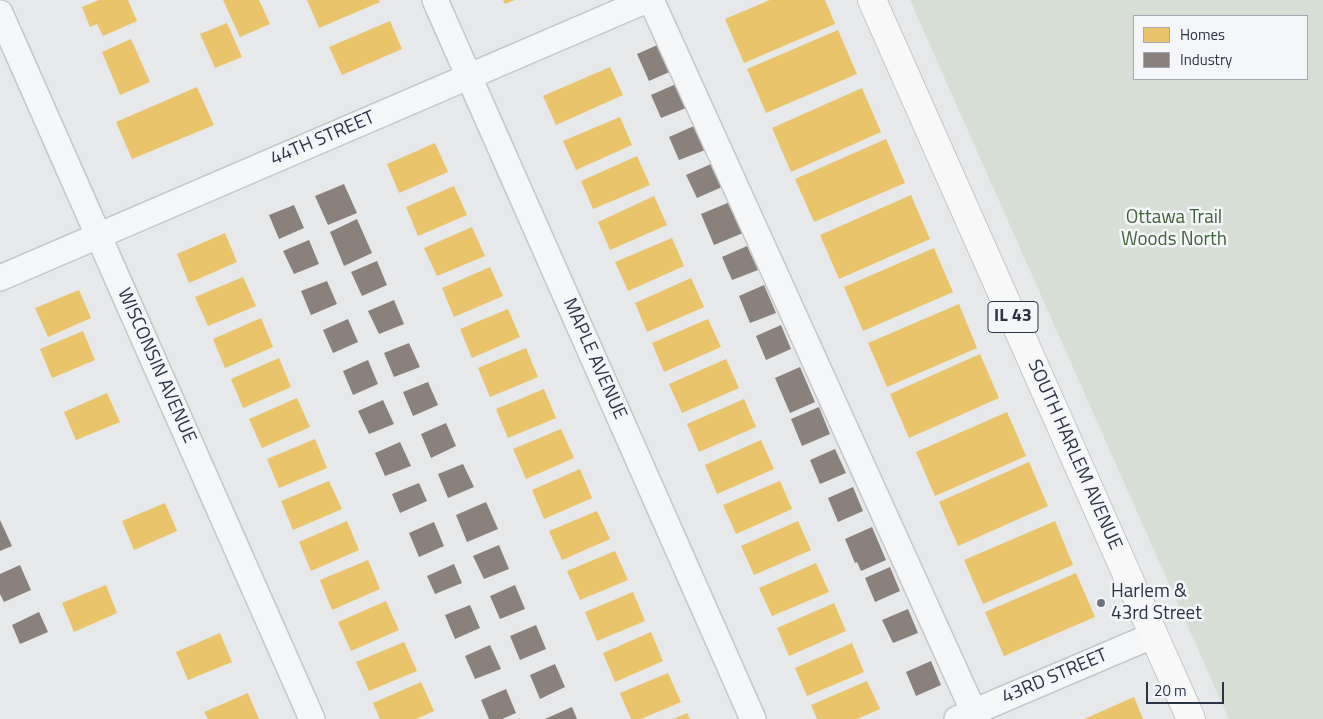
<!DOCTYPE html>
<style>
body{margin:0}
#map{position:relative;width:1323px;height:719px;overflow:hidden;background:#e6e8ea;font-family:"Titillium Web",sans-serif}
canvas{display:block}
.legend{position:absolute;left:1133px;top:15px;width:175px;height:65px;box-sizing:border-box;background:#f4f6f9;border:1px solid #a4a8b1;margin:0;padding:6px 9px;list-style:none;font-size:15px;color:#2b3445}
.legend li{display:flex;align-items:center;gap:10px;height:25px}
.legend b{width:25px;border:1px solid #a4a8b1}
.scale{position:absolute;left:1146px;top:682px;width:78px;height:22px;box-sizing:border-box;border:2px solid #2b3445;border-top:0;padding-left:6px;font-size:15px;line-height:18px;white-space:nowrap;color:#2b3445;-webkit-text-stroke:4px #f4f6f9;paint-order:stroke}
</style>
<div id="map">
<canvas width="1323" height="719"></canvas>
<ul class="legend">
<li><b style="height:14px;background:#e9c46a"></b>Homes</li>
<li><b style="height:14px;background:#8a817c"></b>Industry</li>
</ul>
<div class="scale">20 m</div>
</div>
<script>
const ctx = document.querySelector('canvas').getContext('2d');
ctx.lineJoin = 'round';
function fillPath(path, color) {
  ctx.fillStyle = color;
  ctx.fill(path, 'evenodd');
}
function toPath(rows) {
  const path = new Path2D();
  for (const r of rows) {
    path.moveTo(r[0], r[1]);
    for (let i = 2; i < r.length; i += 2) path.lineTo(r[i], r[i + 1]);
  }
  return path;
}
function stroke(path, color, width, dash) {
  ctx.strokeStyle = color;
  ctx.lineWidth = width;
  ctx.lineCap = dash ? 'butt' : 'round';
  ctx.setLineDash(dash || []);
  ctx.stroke(path);
}
function drawText(font, color, halo, rows, align = 'center') {
  ctx.font = font + ' "Titillium Web",sans-serif';
  ctx.lineWidth = 5;
  ctx.setLineDash([]);
  ctx.textBaseline = 'middle';
  ctx.strokeStyle = halo;
  ctx.fillStyle = color;
  for (const [text, x, y, turn = 0] of rows) {
    ctx.save();
    ctx.translate(x, y);
    ctx.rotate((+turn || 0) * Math.PI / 180);
    ctx.textAlign = isNaN(turn) ? turn : align;
    if (halo) ctx.strokeText(text, 0, 0);
    ctx.fillText(text, 0, 0);
    ctx.restore();
  }
}
fillPath(toPath([
 [910,0,1323,0,1323,719,1229,719],
 [1307,16,1307,79,1134,79,1134,16]
]), '#d6ded6');
fillPath(toPath([
 [99,0,128,0,137,21,103,36,97,24,90,27,82,7],
 [223,0,259,0,270,24,240,37],
 [307,0,379,0,380,2,319,28],
 [503,0,515,0,505,4],
 [770,0,825,0,835,24,744,63,725,19],
 [390,21,402,49,342,75,329,47],
 [227,23,242,57,215,68,200,34],
 [838,30,857,74,766,113,747,69],
 [131,39,150,82,120,95,102,52],
 [610,67,623,95,556,125,543,96],
 [197,87,214,125,132,159,116,122],
 [862,88,881,132,791,172,772,128],
 [620,117,632,145,576,170,563,141],
 [886,139,905,183,814,222,795,179],
 [435,143,448,172,399,193,387,164],
 [637,156,650,185,593,209,581,181],
 [454,186,467,215,418,236,406,207],
 [911,195,930,239,839,279,820,235],
 [654,196,667,225,610,250,598,222],
 [472,227,485,256,437,276,424,248],
 [225,233,237,262,189,283,177,254],
 [672,238,684,266,628,291,615,262],
 [934,248,953,292,863,331,844,287],
 [490,267,503,296,454,317,442,288],
 [243,277,256,306,208,326,195,297],
 [691,278,704,307,647,332,635,303],
 [79,290,91,318,48,337,35,308],
 [959,304,977,348,887,387,868,343],
 [508,309,520,337,472,358,460,329],
 [261,318,273,347,225,368,213,339],
 [708,319,721,347,664,372,652,343],
 [83,331,95,360,52,378,40,349],
 [526,348,538,377,490,397,478,368],
 [980,354,999,398,909,438,890,394],
 [279,358,291,387,243,408,231,379],
 [726,359,739,388,682,413,669,384],
 [544,389,556,418,508,438,496,409],
 [107,393,120,422,76,440,64,412],
 [297,398,310,427,262,448,249,419],
 [744,399,756,427,699,452,687,424],
 [1007,412,1026,456,935,496,916,452],
 [561,429,574,458,526,479,513,449],
 [315,439,327,468,279,488,267,459],
 [761,440,774,469,717,494,705,465],
 [1029,462,1048,506,958,546,939,502],
 [580,469,592,498,544,519,532,490],
 [329,481,342,509,293,530,281,501],
 [780,481,792,509,736,534,723,505],
 [165,503,177,531,134,550,122,521],
 [597,511,610,539,562,560,549,531],
 [347,521,359,550,311,571,299,542],
 [798,521,811,550,754,575,741,546],
 [1055,521,1073,565,983,604,964,560],
 [615,551,628,580,580,600,567,571],
 [368,560,380,589,332,610,320,580],
 [816,563,829,592,772,616,759,588],
 [1076,573,1095,617,1004,656,985,612],
 [106,585,117,613,74,632,62,603],
 [633,592,645,621,597,641,585,612],
 [386,601,399,630,351,651,338,622],
 [834,603,846,631,789,656,777,628],
 [651,632,663,661,615,682,603,653],
 [220,633,232,662,188,680,176,652],
 [404,642,417,671,369,691,356,662],
 [852,643,864,672,807,696,795,668],
 [668,673,681,702,641,719,631,719,620,693],
 [867,681,880,709,857,719,817,719,811,705],
 [421,682,434,711,416,719,380,719,373,703],
 [248,693,259,719,208,719,204,712],
 [1134,697,1143,719,1084,719],
 [687,713,690,719,673,719]
]), '#e9c46a');
fillPath(toPath([
 [662,43,674,70,649,81,637,54],
 [676,84,686,108,661,118,651,95],
 [694,126,705,150,679,160,669,137],
 [711,164,722,187,697,198,686,175],
 [344,184,357,213,328,225,315,196],
 [730,202,743,233,714,245,701,214],
 [294,205,304,228,279,239,269,215],
 [357,219,372,253,344,266,330,232],
 [309,240,319,264,294,274,283,251],
 [747,246,758,270,732,280,722,257],
 [377,261,387,285,362,296,351,272],
 [327,281,337,304,311,315,301,291],
 [764,285,776,313,750,323,739,296],
 [394,300,404,324,379,334,368,311],
 [348,319,358,342,333,353,323,330],
 [781,325,791,349,766,360,756,336],
 [409,343,420,367,394,377,384,353],
 [368,360,378,384,353,395,343,371],
 [800,367,815,402,790,413,775,378],
 [428,382,438,405,413,416,403,392],
 [383,400,394,424,369,434,358,411],
 [819,407,830,434,802,446,791,419],
 [446,423,456,446,431,458,421,434],
 [400,442,411,466,385,476,375,453],
 [835,449,846,473,820,484,810,460],
 [463,464,474,487,448,498,438,474],
 [419,483,427,501,400,513,392,494],
 [853,487,863,511,838,522,828,498],
 [486,502,498,529,467,542,456,515],
 [0,520,12,546,0,551],
 [434,522,444,546,419,557,409,533],
 [872,527,886,560,861,571,857,562,855,563,845,539],
 [499,545,509,569,484,579,473,556],
 [454,564,462,583,435,594,427,576],
 [20,565,31,590,4,602,0,594,0,574],
 [890,567,900,591,875,602,865,578],
 [515,585,525,609,500,619,490,596],
 [470,605,480,628,455,639,445,615],
 [908,609,918,633,893,643,882,620],
 [39,612,48,632,20,644,12,625],
 [536,625,546,649,520,660,510,636],
 [490,645,501,669,475,679,465,656],
 [931,661,941,685,916,696,906,672],
 [555,664,565,687,540,699,530,675],
 [506,689,516,713,502,719,489,719,481,700],
 [572,707,577,719,545,719]
]), '#8a817c');
const minor = toPath([
 [435,0,753,719],
 [651,0,977,719],
 [0,13,312,719],
 [0,278,647,0],
 [957,719,1154,635]
]);
const major = toPath([
 [872,0,1191,719]
]);
stroke(minor, '#c4c6c8', 28);
stroke(major, '#c2c5c8', 30);
stroke(minor, '#f5f6f7', 25);
stroke(major, '#f8f8f8', 28);
for (const [x, y, r, color] of [
 [1101,603,5,"#6c737f"]
]) {
  const dot = new Path2D();
  dot.arc(x, y, r, 0, 2 * Math.PI);
  ctx.fillStyle = color;
  ctx.fill(dot);
  stroke(dot, '#f4f6f9', 2);
}
for (const [x, y, w] of [
 [1013,317,50]
]) {
  const box = new Path2D();
  box.roundRect(x - w / 2, y - 15.5, w, 31, 4);
  ctx.fillStyle = '#f4f6f9';
  ctx.fill(box);
  stroke(box, '#2b3445', 1);
}
drawText('bold 18px', '#2b3445', null, [
 ["IL 43",1013,317]
]);
drawText('19px', '#2b3445', '#f4f6f9', [
 ["44TH STREET",323,139,-23],
 ["MAPLE AVENUE",594,359,66],
 ["WISCONSIN AVENUE",156,366,66],
 ["SOUTH HARLEM AVENUE",1074,455,66],
 ["43RD STREET",1055,677,-23]
]);
drawText('19px', '#3f6138', '#f4f6f9', [
 ["Ottawa Trail",1174,218],
 ["Woods North",1174,240]
]);
drawText('19px', '#2b3445', '#f4f6f9', [
 ["Harlem &",1111,592],
 ["43rd Street",1111,614]
], 'left');
</script>
